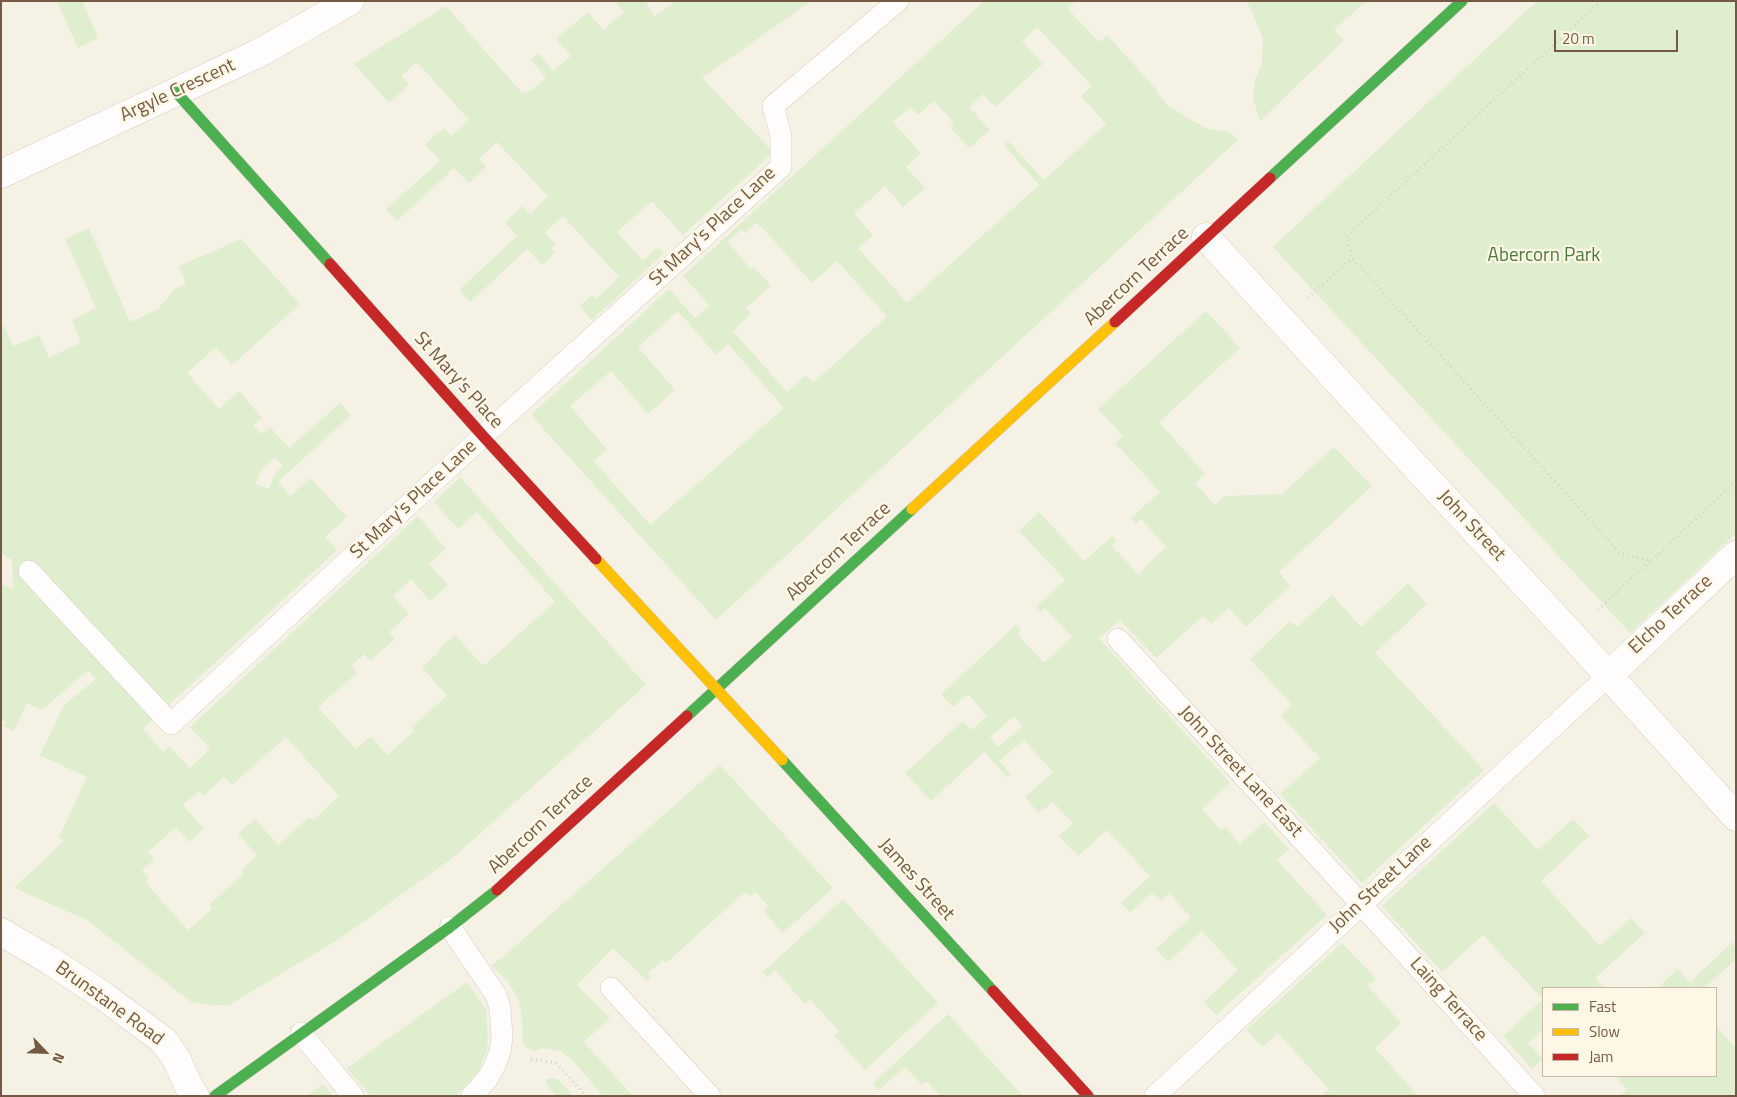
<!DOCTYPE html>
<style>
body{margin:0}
#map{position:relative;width:1737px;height:1097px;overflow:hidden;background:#f6f1e5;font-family:"Titillium Web",sans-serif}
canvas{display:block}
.frame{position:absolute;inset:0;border:2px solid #745a45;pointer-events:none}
.legend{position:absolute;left:1542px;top:987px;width:175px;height:90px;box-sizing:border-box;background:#fff7e6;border:1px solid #c7b8a6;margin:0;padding:6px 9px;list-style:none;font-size:15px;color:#745a45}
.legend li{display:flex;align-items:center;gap:10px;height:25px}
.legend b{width:25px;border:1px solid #c7b8a6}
.north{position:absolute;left:20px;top:1027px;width:50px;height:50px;-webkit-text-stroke:4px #fff7e6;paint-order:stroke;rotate:114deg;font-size:14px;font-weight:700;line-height:20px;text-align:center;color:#745a45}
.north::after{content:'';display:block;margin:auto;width:18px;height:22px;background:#745a45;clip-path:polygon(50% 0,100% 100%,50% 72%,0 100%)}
.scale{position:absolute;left:1554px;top:30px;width:124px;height:22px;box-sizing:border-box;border:2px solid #745a45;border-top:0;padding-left:6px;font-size:15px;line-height:18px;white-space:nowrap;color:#745a45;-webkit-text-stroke:4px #fff7e6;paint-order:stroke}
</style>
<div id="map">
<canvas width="1737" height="1097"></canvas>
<div class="frame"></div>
<ul class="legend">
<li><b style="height:6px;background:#4caf50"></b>Fast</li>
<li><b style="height:6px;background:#ffc107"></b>Slow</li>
<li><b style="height:6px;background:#c62828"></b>Jam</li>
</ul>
<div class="north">N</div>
<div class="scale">20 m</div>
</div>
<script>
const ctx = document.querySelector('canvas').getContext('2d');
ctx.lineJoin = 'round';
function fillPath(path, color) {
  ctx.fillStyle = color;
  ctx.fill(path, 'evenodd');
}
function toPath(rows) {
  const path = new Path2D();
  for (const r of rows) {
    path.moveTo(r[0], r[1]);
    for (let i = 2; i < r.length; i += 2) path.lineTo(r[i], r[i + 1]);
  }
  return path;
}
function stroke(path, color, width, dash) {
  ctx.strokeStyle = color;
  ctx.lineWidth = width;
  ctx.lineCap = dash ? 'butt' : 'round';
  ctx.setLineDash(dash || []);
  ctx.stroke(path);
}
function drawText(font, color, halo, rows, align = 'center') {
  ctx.font = font + ' "Titillium Web",sans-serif';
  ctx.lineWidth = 4.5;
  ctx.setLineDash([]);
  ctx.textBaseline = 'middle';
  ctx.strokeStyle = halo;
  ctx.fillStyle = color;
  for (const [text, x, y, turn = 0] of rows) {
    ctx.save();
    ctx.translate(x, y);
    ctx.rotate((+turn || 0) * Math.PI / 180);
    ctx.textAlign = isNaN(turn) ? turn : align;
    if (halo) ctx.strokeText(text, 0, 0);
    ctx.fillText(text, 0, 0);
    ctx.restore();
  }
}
fillPath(toPath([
 [57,1,82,1,98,38,78,48],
 [615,1,645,1,655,16,676,1,811,1,702,78,773,152,683,235,652,201,617,232,643,261,658,247,664,253,592,320,580,306,592,295,596,299,619,277,563,216,545,233,556,244,551,249,555,253,542,265,527,249,470,302,459,290,517,236,505,222,522,206,530,214,548,196,497,142,479,159,486,167,469,183,454,168,397,221,386,209,440,161,425,144,444,128,451,136,469,120,417,62,401,76,409,85,389,103,354,64,446,6,522,93,524,91,526,94,546,78,531,60,539,53,553,71,571,56,556,39,588,12,603,30,624,12],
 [984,1,1076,1,1068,9,1099,42,1107,35,1154,87,1165,103,1189,119,1208,129,1226,131,1239,139,716,620,531,415,669,289,695,318,709,305,683,276],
 [1037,27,1092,86,1081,96,1106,124,1044,180,1008,141,1004,145,1039,185,907,303,858,248,873,235,854,214,885,186,903,207,925,188,906,167,921,153,893,122,910,107,918,115,934,101,954,123,950,127,969,148,990,130,969,107,983,94,995,107,1043,64,1022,41],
 [757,222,812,283,837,261,887,317,813,383,806,375,787,392,733,331,751,314,746,308,771,286,754,267,751,269,728,242,741,230,745,233],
 [678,311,716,355,728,344,784,408,650,525,594,461,607,450,570,406,611,371,648,414,675,390,638,347],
 [1245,1,1365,2,1334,30,1344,40,1260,121,1253,99,1255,80,1262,64,1263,38,1249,6],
 [1537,1,1736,1,1736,533,1630,633,1273,247],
 [89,228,130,322,158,309,175,289,186,284,179,266,241,239,300,304,232,365,216,347,187,373,219,409,239,391,262,418,253,425,261,434,270,427,289,448,340,403,351,415,278,482,290,496,310,478,347,517,325,537,337,550,143,729,163,752,169,746,190,768,210,749,190,727,418,516,446,549,429,564,448,585,430,601,411,579,393,596,409,614,389,632,395,639,370,661,364,654,351,666,357,673,318,707,356,749,371,736,387,755,414,731,411,728,418,721,447,696,422,667,440,651,439,649,455,635,483,666,555,602,477,512,458,529,434,502,460,477,646,685,455,856,338,940,229,1005,211,1005,191,1002,87,920,14,888,65,840,59,837,87,777,40,755,64,705,96,679,88,670,42,710,27,703,14,731,4,726,6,722,1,720,1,584,13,588,12,560,1,553,1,321,13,346,39,335,49,357,81,343,72,320,96,308,65,239],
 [274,457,283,466,274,475,269,489,256,484,261,470],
 [286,737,339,796,313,820,309,817,278,845,255,819,238,834,257,855,241,870,244,873,209,905,212,909,188,930,145,882,149,878,142,871,154,859,148,852,176,827,190,842,204,829,183,805,199,791,203,796,224,777,232,785],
 [1206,311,1240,348,1159,422,1205,474,1195,483,1215,505,1225,496,1282,494,1334,447,1372,486,1279,572,1290,586,1246,627,1229,608,1211,624,1203,616,1156,658,1120,620,1099,638,1230,783,1202,809,1221,830,1225,827,1240,844,1264,822,1289,849,1277,860,1327,915,1216,1015,1204,1002,1238,970,1202,931,1168,962,1156,949,1191,917,1169,893,1161,901,1152,893,1130,913,1121,903,1150,876,1107,830,1078,856,1059,836,1073,823,1053,802,1039,813,1025,797,1053,772,1024,740,999,761,1011,774,1007,777,984,752,931,801,905,773,963,721,971,730,987,716,968,694,953,707,941,694,1016,625,1021,630,1017,634,1044,663,1072,637,1045,608,1041,612,1036,607,1065,580,1019,531,1039,512,1084,561,1112,536,1116,541,1112,546,1138,574,1166,547,1141,519,1136,524,1131,518,1160,492,1115,443,1123,436,1098,409],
 [1014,716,1023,726,998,747,990,737],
 [1408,583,1427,604,1375,653,1484,770,1362,883,1280,794,1320,758,1281,716,1292,705,1250,659,1290,621,1297,627,1332,595,1361,627],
 [720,765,833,888,783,933,763,911,768,906,756,892,750,896,745,892,666,963,663,960,648,973,651,977,647,981,613,948,577,985,610,1018,584,1042,633,1096,603,1096,573,1061,561,1051,544,1048,534,1051,525,1047,523,1040,522,1017,518,998,506,979,491,966,505,955],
 [1494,803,1538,850,1573,819,1589,836,1541,881,1600,946,1631,918,1645,933,1595,978,1604,988,1543,988,1543,1029,1528,1043,1543,1059,1532,1069,1503,1036,1543,999,1483,935,1442,972,1382,906],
 [843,899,938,1003,865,1070,834,1036,839,1031,810,999,805,1004,775,970,767,977,763,972],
 [1734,941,1736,959,1704,988,1657,988,1678,969,1690,982],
 [1342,943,1376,979,1368,986,1401,1023,1375,1048,1418,1096,1321,1096,1329,1089,1278,1033,1262,1047,1246,1030],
 [467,982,486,1009,488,1038,487,1050,481,1066,473,1079,456,1096,372,1096,367,1092,347,1068],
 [948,1014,1023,1096,940,1096,927,1081,922,1085,905,1067,879,1090,873,1083],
 [1716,1026,1736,1048,1736,1096,1619,1096,1627,1089,1615,1076,1716,1076],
 [553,1078,559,1080,573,1096,556,1096,546,1084,546,1079],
 [323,1084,333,1096,307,1096]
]), '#dfeecf');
const lane = toPath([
 [29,571,171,724,483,436,781,167,781,136,773,106,898,1],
 [1118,639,1361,904,1534,1096],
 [450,927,496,995,500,1008,502,1037,500,1052,495,1065,488,1078,472,1096],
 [611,988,710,1096],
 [301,1033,353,1096],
 [1155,1096,1608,676]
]);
const street = toPath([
 [1,174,261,52,350,1],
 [1206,237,1415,466,1572,635,1736,817],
 [1608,676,1736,555],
 [1,932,49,960,102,995,164,1041,177,1060,188,1085,195,1096]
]);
const fast = toPath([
 [176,92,330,264],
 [1270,178,1462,1],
 [687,716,912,509],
 [782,760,993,991],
 [215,1096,450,927,497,890]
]);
const slow = toPath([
 [912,509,1115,322],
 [596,559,782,760]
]);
const jam = toPath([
 [330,264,483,436,596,559],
 [1115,322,1270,178],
 [497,890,687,716],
 [993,991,1088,1096]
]);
stroke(lane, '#d5ccc1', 22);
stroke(street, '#d5ccc1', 29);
stroke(fast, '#d7cdc2', 12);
stroke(slow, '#d7cdc2', 12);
stroke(jam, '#d7cdc2', 12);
stroke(toPath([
 [1601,1,1347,236,1352,258,1620,553,1651,561,1736,481],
 [1308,298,1352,258],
 [1598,610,1650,561],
 [531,1059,556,1063,586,1096]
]), '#d8d0c8', 3, [1, 4]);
stroke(lane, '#fefdfb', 21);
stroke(street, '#fefdfb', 28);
stroke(fast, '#4caf50', 11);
stroke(slow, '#ffc107', 11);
stroke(jam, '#c62828', 11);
drawText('19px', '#745a45', '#fff7e6', [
 ["Argyle Crescent",178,91,-25],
 ["St Mary's Place Lane",713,227,-43],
 ["Abercorn Terrace",1137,277,-43],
 ["St Mary's Place",458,381,48],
 ["St Mary's Place Lane",414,500,-43],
 ["John Street",1471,526,47],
 ["Abercorn Terrace",839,552,-43],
 ["Elcho Terrace",1671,615,-43],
 ["John Street Lane East",1240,772,47],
 ["Abercorn Terrace",541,825,-43],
 ["James Street",916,880,48],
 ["John Street Lane",1381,885,-43],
 ["Laing Terrace",1448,1000,48],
 ["Brunstane Road",109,1004,36]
]);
drawText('19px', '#4a7b3d', '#fff7e6', [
 ["Abercorn Park",1544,256]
]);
</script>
